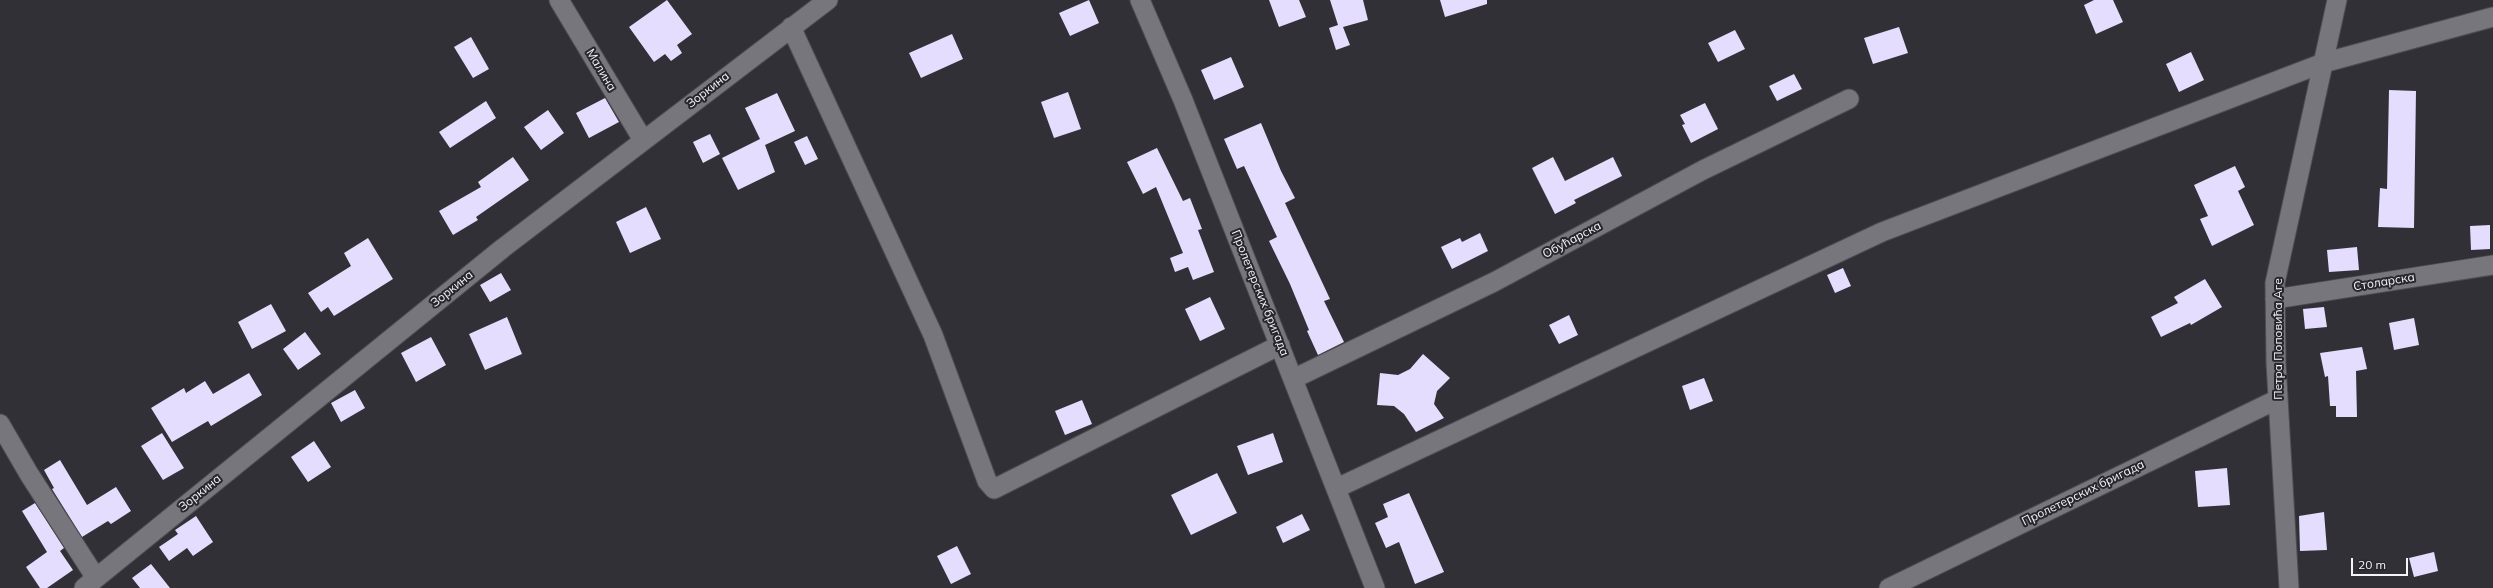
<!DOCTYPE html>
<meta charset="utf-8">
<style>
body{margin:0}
#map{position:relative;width:2493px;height:588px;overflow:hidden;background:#323037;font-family:Mulish,sans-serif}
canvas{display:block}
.scale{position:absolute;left:2351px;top:558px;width:57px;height:18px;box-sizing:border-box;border:2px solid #f5f4f8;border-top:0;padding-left:5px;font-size:12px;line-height:14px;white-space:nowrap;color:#f5f4f8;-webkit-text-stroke:3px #28262d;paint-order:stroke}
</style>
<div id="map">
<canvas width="2493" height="588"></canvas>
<div class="scale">20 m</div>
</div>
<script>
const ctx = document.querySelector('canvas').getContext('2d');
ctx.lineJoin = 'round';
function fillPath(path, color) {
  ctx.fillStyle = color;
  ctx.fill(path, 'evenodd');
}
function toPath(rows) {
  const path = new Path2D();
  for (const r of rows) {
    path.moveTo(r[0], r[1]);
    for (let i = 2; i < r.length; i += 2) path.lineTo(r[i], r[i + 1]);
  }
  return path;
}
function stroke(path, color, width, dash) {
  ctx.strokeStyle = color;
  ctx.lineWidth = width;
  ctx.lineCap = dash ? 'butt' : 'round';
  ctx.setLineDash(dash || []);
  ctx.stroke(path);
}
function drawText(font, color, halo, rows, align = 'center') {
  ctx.font = font + ' Mulish,sans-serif';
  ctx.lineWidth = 4;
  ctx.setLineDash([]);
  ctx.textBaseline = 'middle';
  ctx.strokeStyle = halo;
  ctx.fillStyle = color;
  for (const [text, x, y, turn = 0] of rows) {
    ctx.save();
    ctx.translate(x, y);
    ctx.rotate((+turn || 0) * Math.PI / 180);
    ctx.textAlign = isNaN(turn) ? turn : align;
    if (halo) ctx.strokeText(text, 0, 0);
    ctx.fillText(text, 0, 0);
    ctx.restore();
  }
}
fillPath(toPath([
 [667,0,692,34,677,45,682,53,671,61,665,54,654,62,629,27],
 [1089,0,1099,23,1070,36,1059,13],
 [1269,0,1299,0,1306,17,1279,27],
 [1330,0,1363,0,1368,20,1343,27,1350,45,1336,50,1329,28,1338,25],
 [1440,0,1487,0,1487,4,1445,17],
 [2094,0,2113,0,2123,22,2096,34,2084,5],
 [1899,27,1908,53,1873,64,1864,38],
 [1735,30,1745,49,1718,62,1708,43],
 [952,34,963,59,921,78,909,53],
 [471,37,489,69,473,78,454,47],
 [2191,52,2204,80,2179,92,2166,64],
 [1231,57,1244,87,1214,100,1201,70],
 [1794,74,1802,89,1777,101,1769,86],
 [2389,90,2416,91,2414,228,2378,227,2380,188,2387,189],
 [1068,92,1081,129,1054,138,1041,102],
 [777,93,795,131,765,145,775,172,738,190,722,158,760,139,745,108],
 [605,98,619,122,589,138,576,113],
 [486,101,496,118,450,148,439,132],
 [1705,103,1718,129,1691,143,1682,125,1685,124,1680,115],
 [548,110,564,133,541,150,524,127],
 [1261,123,1281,171,1295,198,1285,203,1330,299,1324,301,1344,342,1318,355,1307,331,1309,330,1290,284,1269,241,1277,237,1244,166,1237,169,1224,139],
 [710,134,720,154,703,163,693,142],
 [807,136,818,159,805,165,794,142],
 [1157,148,1183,201,1190,198,1202,229,1198,230,1214,272,1193,280,1188,267,1175,272,1170,258,1183,253,1156,187,1143,194,1127,162],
 [513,157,529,180,476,217,478,220,453,235,439,211,481,187,478,182],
 [1553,157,1565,181,1613,157,1622,176,1574,200,1576,203,1555,214,1532,168],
 [2235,166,2245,187,2238,191,2254,225,2212,246,2200,219,2208,216,2194,185],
 [646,207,661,239,630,253,616,222],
 [2490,225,2490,249,2471,250,2470,226],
 [1480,233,1488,251,1452,269,1441,247,1460,238,1462,242],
 [368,238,393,279,334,316,328,307,321,312,308,293,351,266,344,253],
 [2357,247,2359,270,2329,272,2327,250],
 [1843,268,1851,286,1835,293,1827,275],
 [501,273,511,290,490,302,480,285],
 [2205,279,2222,307,2191,325,2190,323,2161,337,2151,317,2178,303,2174,297],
 [1210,297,1225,329,1200,341,1185,309],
 [271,304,286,331,252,349,238,322],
 [2324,307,2327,327,2305,329,2303,309],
 [1569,315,1578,335,1559,344,1549,325],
 [507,317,522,354,485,370,469,334],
 [2414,318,2419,345,2394,350,2389,323],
 [305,332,321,354,298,370,283,349],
 [431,337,446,365,416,382,401,353],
 [2362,347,2367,369,2356,371,2357,417,2336,417,2336,406,2330,406,2328,376,2325,377,2320,353],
 [1423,354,1450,378,1437,391,1434,404,1444,418,1416,432,1404,414,1394,406,1377,405,1380,373,1398,375,1410,369],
 [249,373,262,395,211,426,208,421,172,442,151,408,184,388,186,393,205,381,213,394],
 [1704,378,1713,401,1690,410,1682,386],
 [355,390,365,408,341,422,331,403],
 [1082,400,1092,424,1065,435,1055,411],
 [162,433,184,468,163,480,141,446],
 [1273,433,1283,462,1248,475,1237,446],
 [314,441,331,467,308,482,291,457],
 [60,460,87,505,116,487,131,511,111,524,108,521,82,537,52,489,54,488,44,470],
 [2227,468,2230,505,2198,507,2195,471],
 [1217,473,1237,513,1191,535,1171,495],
 [1409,493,1444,572,1415,584,1399,542,1386,548,1375,523,1388,517,1383,504],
 [35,503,64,548,60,551,73,570,47,588,40,588,26,567,47,552,22,511],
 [2324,512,2327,550,2300,551,2299,516],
 [1302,514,1310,530,1283,543,1276,527],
 [196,516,213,542,193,556,187,548,169,561,159,547,178,534,175,530],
 [957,546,971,574,951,584,937,556],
 [2434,552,2438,571,2414,577,2409,558],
 [151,564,170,588,140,588,132,578]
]), '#e4ddfe');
const minor = toPath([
 [559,0,643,140],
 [1140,0,1183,100,1375,588],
 [791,27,933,335,987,481,994,489,1280,345],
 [2275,299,2493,265],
 [1293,379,1494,282,1703,170,1849,99],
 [0,424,29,474,96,578],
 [1337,488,1882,232,2323,63,2493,17],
 [84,588,503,248,828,0],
 [1889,588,2278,399],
 [2289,588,2276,363,2275,283,2337,0]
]);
stroke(minor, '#4e4d52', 21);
stroke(minor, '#77767d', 19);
drawText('12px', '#f5f4f8', '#28262d', [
 ["Малина",601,70,59],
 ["Зоркина",708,90,-38],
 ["Обућарска",1572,240,-28],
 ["Столарска",2384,282,-9],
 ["Зоркина",452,289,-39],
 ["Пролетерских бригада",1260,293,68],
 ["Петра Поповића Аге",2278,339,-90],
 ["Зоркина",200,493,-39],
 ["Пролетерских бригада",2083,493,-26]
]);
</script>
